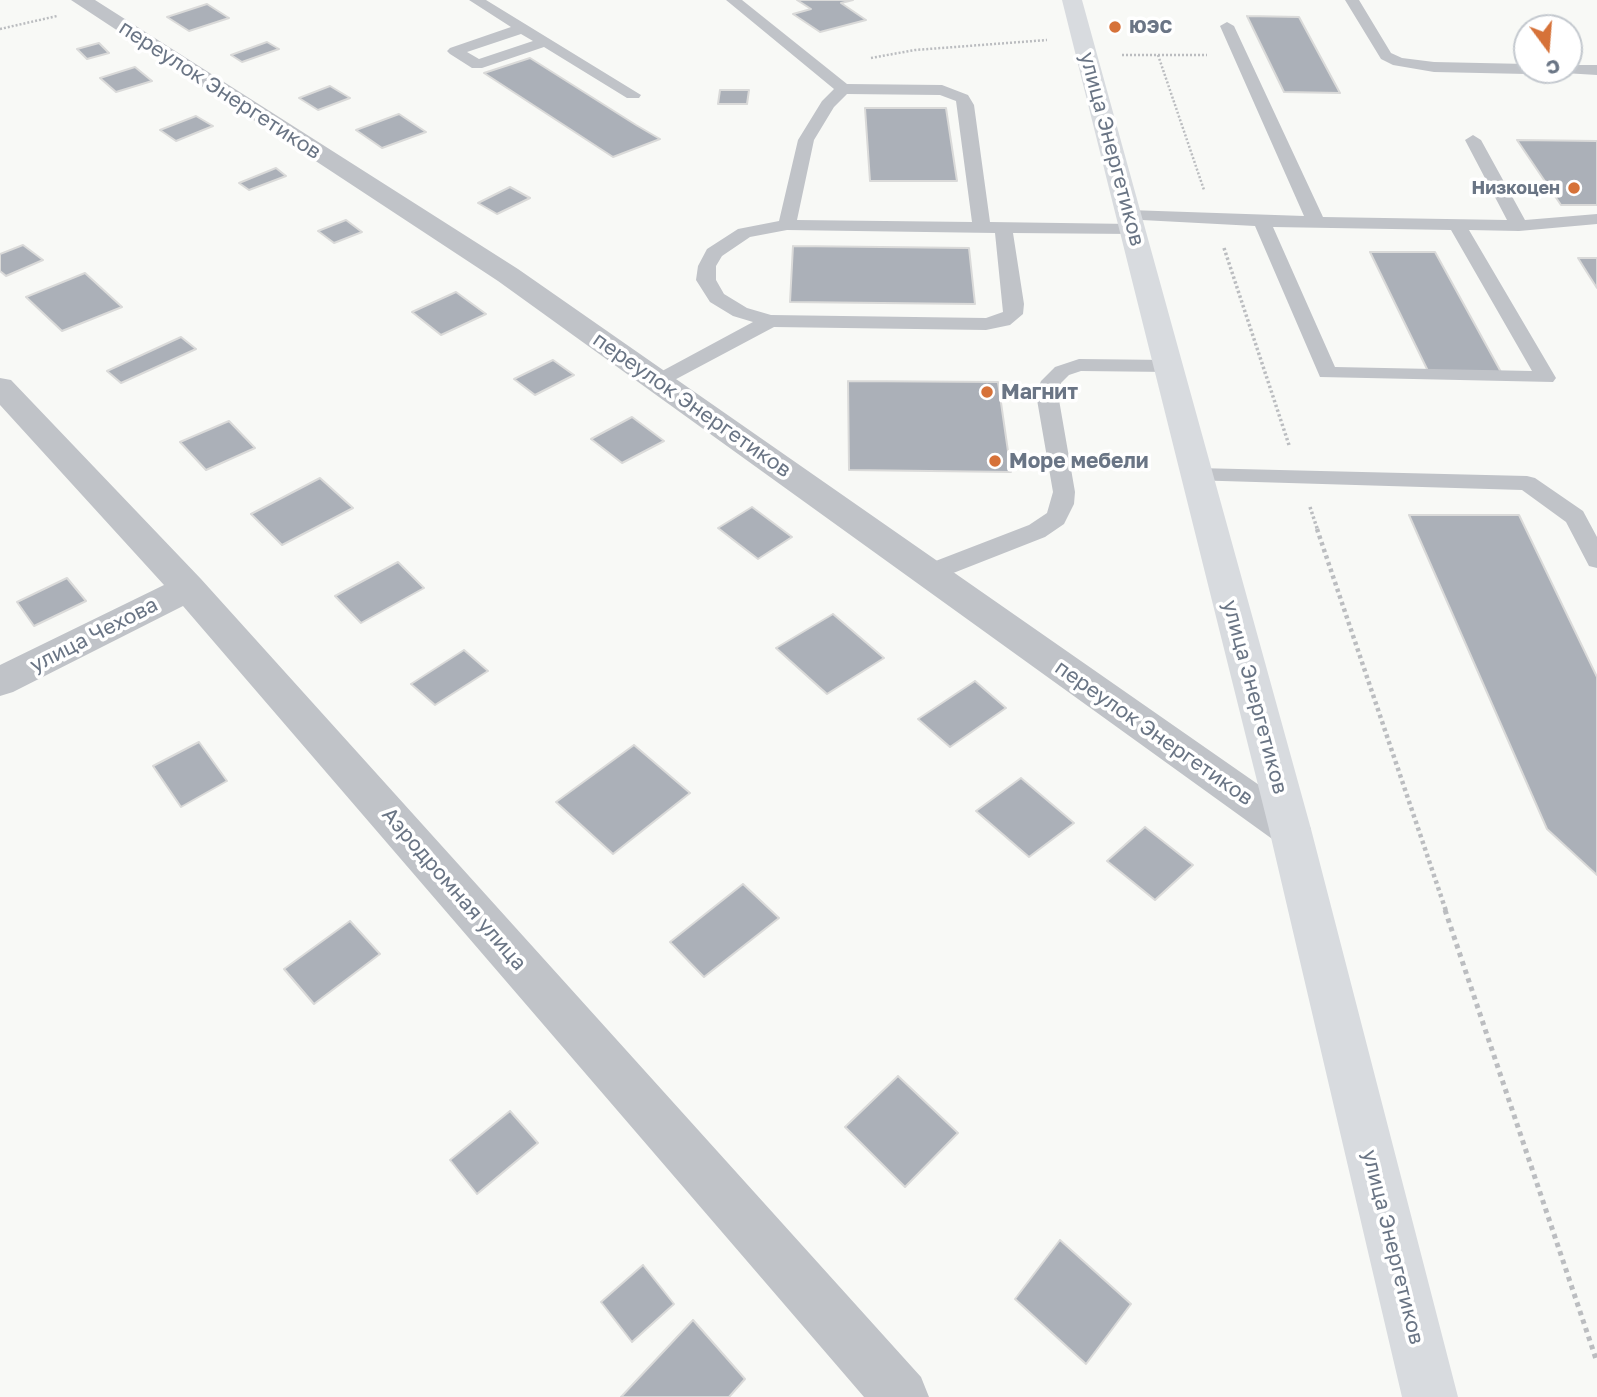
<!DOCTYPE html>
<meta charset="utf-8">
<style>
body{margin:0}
#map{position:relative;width:1597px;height:1397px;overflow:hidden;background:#f8f9f6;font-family:"Golos Text",sans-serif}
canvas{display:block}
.north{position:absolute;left:1513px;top:14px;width:70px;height:70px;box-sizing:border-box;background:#fff;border:2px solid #c3c8ce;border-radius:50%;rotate:164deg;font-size:19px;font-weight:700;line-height:28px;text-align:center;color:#6a7585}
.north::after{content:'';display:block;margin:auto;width:24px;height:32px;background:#d67239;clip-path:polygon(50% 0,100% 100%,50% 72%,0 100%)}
</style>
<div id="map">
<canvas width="1597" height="1397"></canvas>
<div class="north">С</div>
</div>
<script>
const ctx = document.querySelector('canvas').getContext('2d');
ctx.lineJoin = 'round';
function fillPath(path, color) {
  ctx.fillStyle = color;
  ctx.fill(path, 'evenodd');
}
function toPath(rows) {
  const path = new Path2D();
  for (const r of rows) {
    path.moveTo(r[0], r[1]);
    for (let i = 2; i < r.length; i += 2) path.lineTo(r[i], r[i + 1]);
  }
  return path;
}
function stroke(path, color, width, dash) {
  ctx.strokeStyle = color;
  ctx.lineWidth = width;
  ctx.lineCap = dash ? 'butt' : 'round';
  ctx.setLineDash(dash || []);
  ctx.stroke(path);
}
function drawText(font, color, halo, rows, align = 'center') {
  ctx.font = font + ' "Golos Text",sans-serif';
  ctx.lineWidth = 7;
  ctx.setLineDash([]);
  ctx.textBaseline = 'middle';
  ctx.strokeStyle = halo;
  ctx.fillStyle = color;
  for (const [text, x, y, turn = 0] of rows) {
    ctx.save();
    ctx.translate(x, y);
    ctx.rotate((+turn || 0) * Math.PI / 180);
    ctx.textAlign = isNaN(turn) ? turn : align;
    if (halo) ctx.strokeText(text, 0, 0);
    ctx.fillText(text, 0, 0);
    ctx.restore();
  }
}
const building = toPath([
 [797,0,853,0,841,3,866,20,820,32,793,14,811,9,797,0],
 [207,4,229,18,189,31,167,17,207,4],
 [1247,16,1299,17,1340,93,1284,92,1247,16],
 [267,42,279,49,242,62,231,55,267,42],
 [99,43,109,53,87,59,77,49,99,43],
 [530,58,636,125,660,139,613,157,484,73,530,58],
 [135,67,152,81,116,92,100,78,135,67],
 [330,86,350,98,318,110,299,98,330,86],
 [720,90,749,90,747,104,718,104,720,90],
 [865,108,946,108,957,181,870,181,865,108],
 [399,114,426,132,382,148,356,130,399,114],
 [196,116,213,126,176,141,160,130,196,116],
 [1517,140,1597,141,1597,205,1561,205,1517,140],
 [276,168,286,176,249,190,239,183,276,168],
 [510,187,530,198,497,214,478,203,510,187],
 [346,220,362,232,334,243,318,231,346,220],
 [23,245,43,260,6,276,0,271,0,254,23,245],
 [793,246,969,248,975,304,790,302,793,246],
 [1370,252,1435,252,1501,372,1428,371,1370,252],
 [1578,258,1597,258,1597,288,1588,274,1578,258],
 [85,273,122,307,62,331,26,297,85,273],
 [456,292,486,314,441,335,412,312,456,292],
 [181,337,196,349,121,383,107,371,181,337],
 [553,360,574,375,535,395,514,379,553,360],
 [848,381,998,382,1011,472,849,470,848,381],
 [632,417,664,441,622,463,591,439,632,417],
 [229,421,255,448,206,470,180,442,229,421],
 [320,478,353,508,282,545,251,514,320,478],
 [752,507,792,537,758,559,718,528,752,507],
 [1409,515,1519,515,1597,677,1597,875,1547,829,1409,515],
 [398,562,424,588,361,623,335,596,398,562],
 [67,578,86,601,34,626,17,602,67,578],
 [833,614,884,658,827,694,776,648,833,614],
 [464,650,488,671,435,705,411,684,464,650],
 [975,681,1006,708,950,747,918,719,975,681],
 [199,742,227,781,181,807,153,766,199,742],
 [634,745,690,793,613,854,556,802,634,745],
 [1021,778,1074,823,1029,857,976,811,1021,778],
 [1145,827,1193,865,1155,900,1107,861,1145,827],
 [743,884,779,918,704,977,670,942,743,884],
 [350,921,380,954,314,1004,284,969,350,921],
 [898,1076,958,1133,905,1187,845,1127,898,1076],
 [510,1111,538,1143,477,1194,450,1160,510,1111],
 [1060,1240,1131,1304,1086,1364,1015,1299,1060,1240],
 [643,1265,674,1304,632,1342,601,1302,643,1265],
 [693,1320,745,1379,729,1397,621,1397,693,1320]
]);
fillPath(building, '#abb0b8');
stroke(building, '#dadad9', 2);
stroke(toPath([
 [0,29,57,16],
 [1122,55,1207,55],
 [1158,55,1204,190],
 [871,58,915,50,1047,40]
]), '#bbbdc0', 2.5, [2, 2]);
stroke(toPath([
 [1224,248,1289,445],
 [1310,507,1318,531]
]), '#bbbdc0', 3.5, [2.5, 2.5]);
stroke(toPath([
 [1317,529,1446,911]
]), '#bbbdc0', 4.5, [3.5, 3.5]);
stroke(toPath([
 [1445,910,1597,1362]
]), '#bbbdc0', 5, [4.5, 4.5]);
fillPath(toPath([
 [469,0,486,0,641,95,639,98,627,98,544,47,482,68,472,68,450,54,447,51,450,48,511,27,469,0],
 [521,34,533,41,479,59,467,52,521,34],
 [726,0,742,0,847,84,942,85,968,95,974,105,990,222,1132,224,1141,229,1132,234,1013,233,1024,304,1023,314,1010,325,986,330,774,327,665,385,651,385,648,381,651,377,753,322,733,316,710,302,696,280,698,266,707,249,738,229,779,221,798,140,822,101,834,89,726,0],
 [847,94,940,95,956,101,972,222,797,220,814,140,834,107,847,94],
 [787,230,995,233,1003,312,986,318,771,315,747,308,724,294,716,280,716,266,722,256,750,237,787,230],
 [1345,0,1359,0,1391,53,1402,58,1434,62,1527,64,1527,70,1534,70,1527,74,1434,72,1393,65,1381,59,1345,0],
 [1227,22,1234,26,1323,217,1507,220,1465,140,1473,135,1481,140,1525,220,1597,214,1597,224,1519,231,1469,230,1556,378,1553,382,1320,377,1255,226,1123,219,1120,215,1129,210,1304,216,1220,26,1227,22],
 [1273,227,1451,230,1532,371,1335,367,1273,227],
 [1569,65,1597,65,1597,75,1564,73,1561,70,1569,70,1569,65],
 [1079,359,1169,360,1176,362,1179,366,1176,370,1169,372,1081,371,1069,375,1061,383,1058,394,1075,492,1074,504,1064,524,1045,537,938,579,929,581,920,579,917,573,920,567,1029,525,1047,513,1053,492,1036,394,1041,381,1055,367,1079,359],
 [1197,468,1527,476,1535,478,1583,511,1597,537,1597,568,1589,566,1566,522,1522,490,1189,480,1186,475,1189,470,1197,468]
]), '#c0c3c8');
fillPath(toPath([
 [71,0,95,0,518,269,1305,817,1311,829,1305,841,1290,846,1275,841,498,281,71,0],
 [0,378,11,380,201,579,921,1377,929,1397,864,1397,183,606,13,692,0,696,0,665,164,585,0,405,0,378]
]), '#c0c3c8');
fillPath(toPath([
 [1062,0,1082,0,1311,829,1458,1397,1402,1397,1269,829,1062,0]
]), '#d8dbdf');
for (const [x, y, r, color] of [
 [1115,27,7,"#d67239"],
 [1574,188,7,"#d67239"],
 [987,392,7,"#d67239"],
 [995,461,7,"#d67239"]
]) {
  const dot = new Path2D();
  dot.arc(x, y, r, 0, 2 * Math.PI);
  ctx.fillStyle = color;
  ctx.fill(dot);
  stroke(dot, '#fff', 2.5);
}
drawText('bold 18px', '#6a7585', '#fff', [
 ["ЮЭС",1129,27],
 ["Низкоцен",1560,188,"right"]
], 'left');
drawText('21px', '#6a7585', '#fff', [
 ["переулок Энергетиков",220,90,33],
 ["улица Энергетиков",1112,149,75],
 ["переулок Энергетиков",692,405,35],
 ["улица Чехова",94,635,-27],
 ["улица Энергетиков",1255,697,75],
 ["переулок Энергетиков",1154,733,35],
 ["Аэродромная улица",454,889,49],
 ["улица Энергетиков",1393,1247,76]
]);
drawText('bold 21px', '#6a7585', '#fff', [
 ["Магнит",1001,392],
 ["Море мебели",1009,461]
], 'left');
</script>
